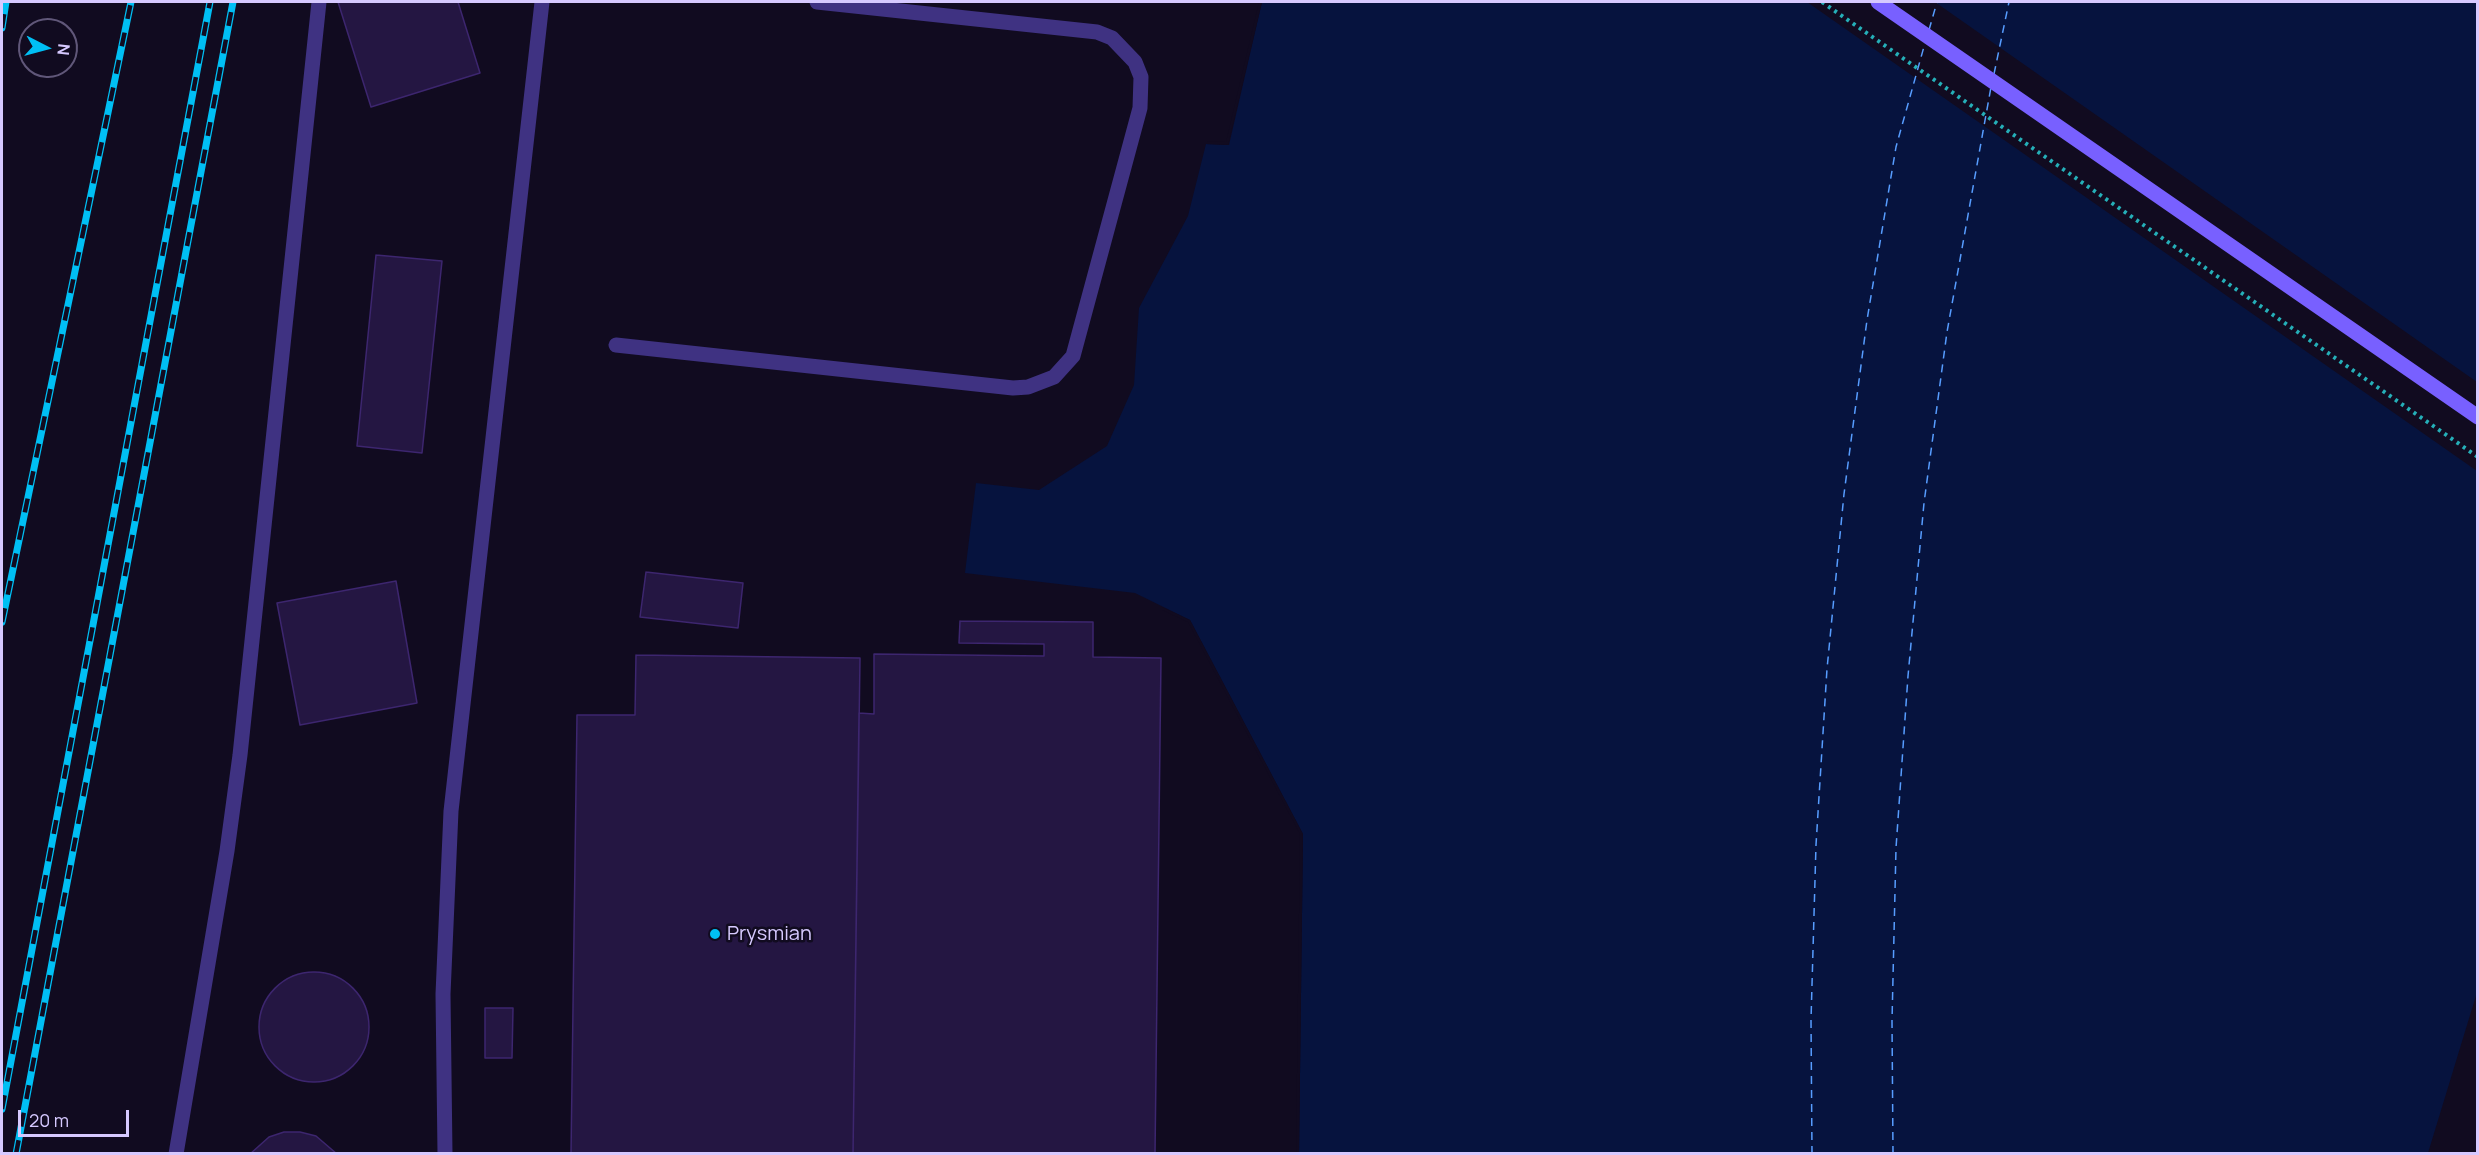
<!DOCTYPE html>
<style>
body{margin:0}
#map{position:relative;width:2479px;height:1155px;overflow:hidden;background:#110b20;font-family:Manrope,sans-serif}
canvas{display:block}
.frame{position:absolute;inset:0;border:3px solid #d6c9ff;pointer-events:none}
.north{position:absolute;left:18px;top:18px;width:60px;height:60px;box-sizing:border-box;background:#110b20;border:2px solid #605779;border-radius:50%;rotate:96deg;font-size:16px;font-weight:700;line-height:24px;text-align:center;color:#d6c9ff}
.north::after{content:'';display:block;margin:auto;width:21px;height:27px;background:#00bff4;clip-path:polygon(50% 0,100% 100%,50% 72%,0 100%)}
.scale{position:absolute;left:18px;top:1110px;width:111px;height:27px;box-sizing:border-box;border:3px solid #d6c9ff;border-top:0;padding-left:8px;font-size:18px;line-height:21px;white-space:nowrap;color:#d6c9ff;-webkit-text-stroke:4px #110b20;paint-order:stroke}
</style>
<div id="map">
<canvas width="2479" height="1155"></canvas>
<div class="frame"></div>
<div class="north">N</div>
<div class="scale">20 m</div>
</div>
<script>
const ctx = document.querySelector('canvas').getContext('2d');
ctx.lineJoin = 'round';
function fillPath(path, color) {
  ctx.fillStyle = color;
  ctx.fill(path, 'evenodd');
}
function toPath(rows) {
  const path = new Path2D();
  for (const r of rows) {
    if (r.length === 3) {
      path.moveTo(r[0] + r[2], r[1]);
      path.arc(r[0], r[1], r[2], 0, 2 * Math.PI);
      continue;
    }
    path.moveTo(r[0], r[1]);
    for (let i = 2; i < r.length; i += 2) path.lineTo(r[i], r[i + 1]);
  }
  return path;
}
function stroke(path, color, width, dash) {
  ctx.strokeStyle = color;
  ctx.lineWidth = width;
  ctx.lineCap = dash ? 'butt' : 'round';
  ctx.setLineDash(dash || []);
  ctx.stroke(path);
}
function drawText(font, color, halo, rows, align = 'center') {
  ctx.font = font + ' Manrope,sans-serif';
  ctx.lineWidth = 5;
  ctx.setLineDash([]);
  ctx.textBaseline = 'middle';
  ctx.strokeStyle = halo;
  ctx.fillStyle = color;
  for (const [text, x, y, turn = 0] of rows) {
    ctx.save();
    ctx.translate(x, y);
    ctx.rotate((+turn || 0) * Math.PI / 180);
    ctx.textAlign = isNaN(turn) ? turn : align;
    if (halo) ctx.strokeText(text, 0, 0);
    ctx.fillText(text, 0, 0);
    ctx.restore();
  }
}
fillPath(toPath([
 [1262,2,2477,2,2478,989,2428,1153,1299,1153,1303,834,1190,620,1135,593,965,573,976,483,1039,490,1107,446,1134,385,1139,308,1188,216,1206,144,1229,145]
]), '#06133e');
fillPath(toPath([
 [1259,2,1262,2,1228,145,1206,144,1206,141,1226,142],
 [1807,2,1935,2,2477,382,2477,471],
 [1162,607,1190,620,1303,834,1299,1153,1296,1153,1300,834,1188,622,1162,610]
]), '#110b20');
stroke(toPath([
 [1929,30,1937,2],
 [1994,74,2009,2],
 [1812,1154,1811,1020,1816,845,1827,669,1844,494,1867,320,1896,147,1925,43],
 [1893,1154,1892,1021,1896,848,1908,676,1924,503,1947,332,1991,87]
]), '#579dff', 1.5, [8, 6]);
const building = toPath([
 [338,2,458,2,480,73,371,107,338,2],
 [376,255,442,261,422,453,357,446,376,255],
 [646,572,743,583,738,628,640,617,646,572],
 [396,581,417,703,300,725,277,603,396,581],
 [960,621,1093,622,1093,657,1161,658,1155,1154,853,1154,859,713,874,714,874,654,1044,656,1044,644,959,643,960,621],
 [636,655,860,658,853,1154,571,1154,577,715,635,715,636,655],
 [314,1027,55],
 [485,1008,513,1008,512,1058,485,1058,485,1008],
 [284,1132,300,1132,316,1136,337,1154,250,1154,269,1137,284,1132]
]);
fillPath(building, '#241642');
stroke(building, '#3d266f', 1.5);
stroke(toPath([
 [1822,2,2478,457]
]), '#25afb8', 4, [3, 4.5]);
stroke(toPath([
 [616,345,1013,388,1028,387,1054,377,1073,356,1140,108,1141,77,1135,62,1112,38,1097,32,817,2],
 [176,1154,227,851,240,755,319,2]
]), '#3f3282', 15);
stroke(toPath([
 [445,1154,443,994,451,811,542,2]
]), '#3f3282', 15);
stroke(toPath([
 [1878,2,2478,417]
]), '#7860ff', 15);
const rail = toPath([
 [2,28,6,2],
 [2,622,131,2],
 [2,1109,210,2],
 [16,1154,233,2]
]);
stroke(rail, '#00bff4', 7);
stroke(rail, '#110b20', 4.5, [14]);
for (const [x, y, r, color] of [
 [715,934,6,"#00bff4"]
]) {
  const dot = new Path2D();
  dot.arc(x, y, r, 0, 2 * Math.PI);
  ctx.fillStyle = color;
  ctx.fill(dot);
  stroke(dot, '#110b20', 2);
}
drawText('20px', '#d6c9ff', '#110b20', [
 ["Prysmian",727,934]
], 'left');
</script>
